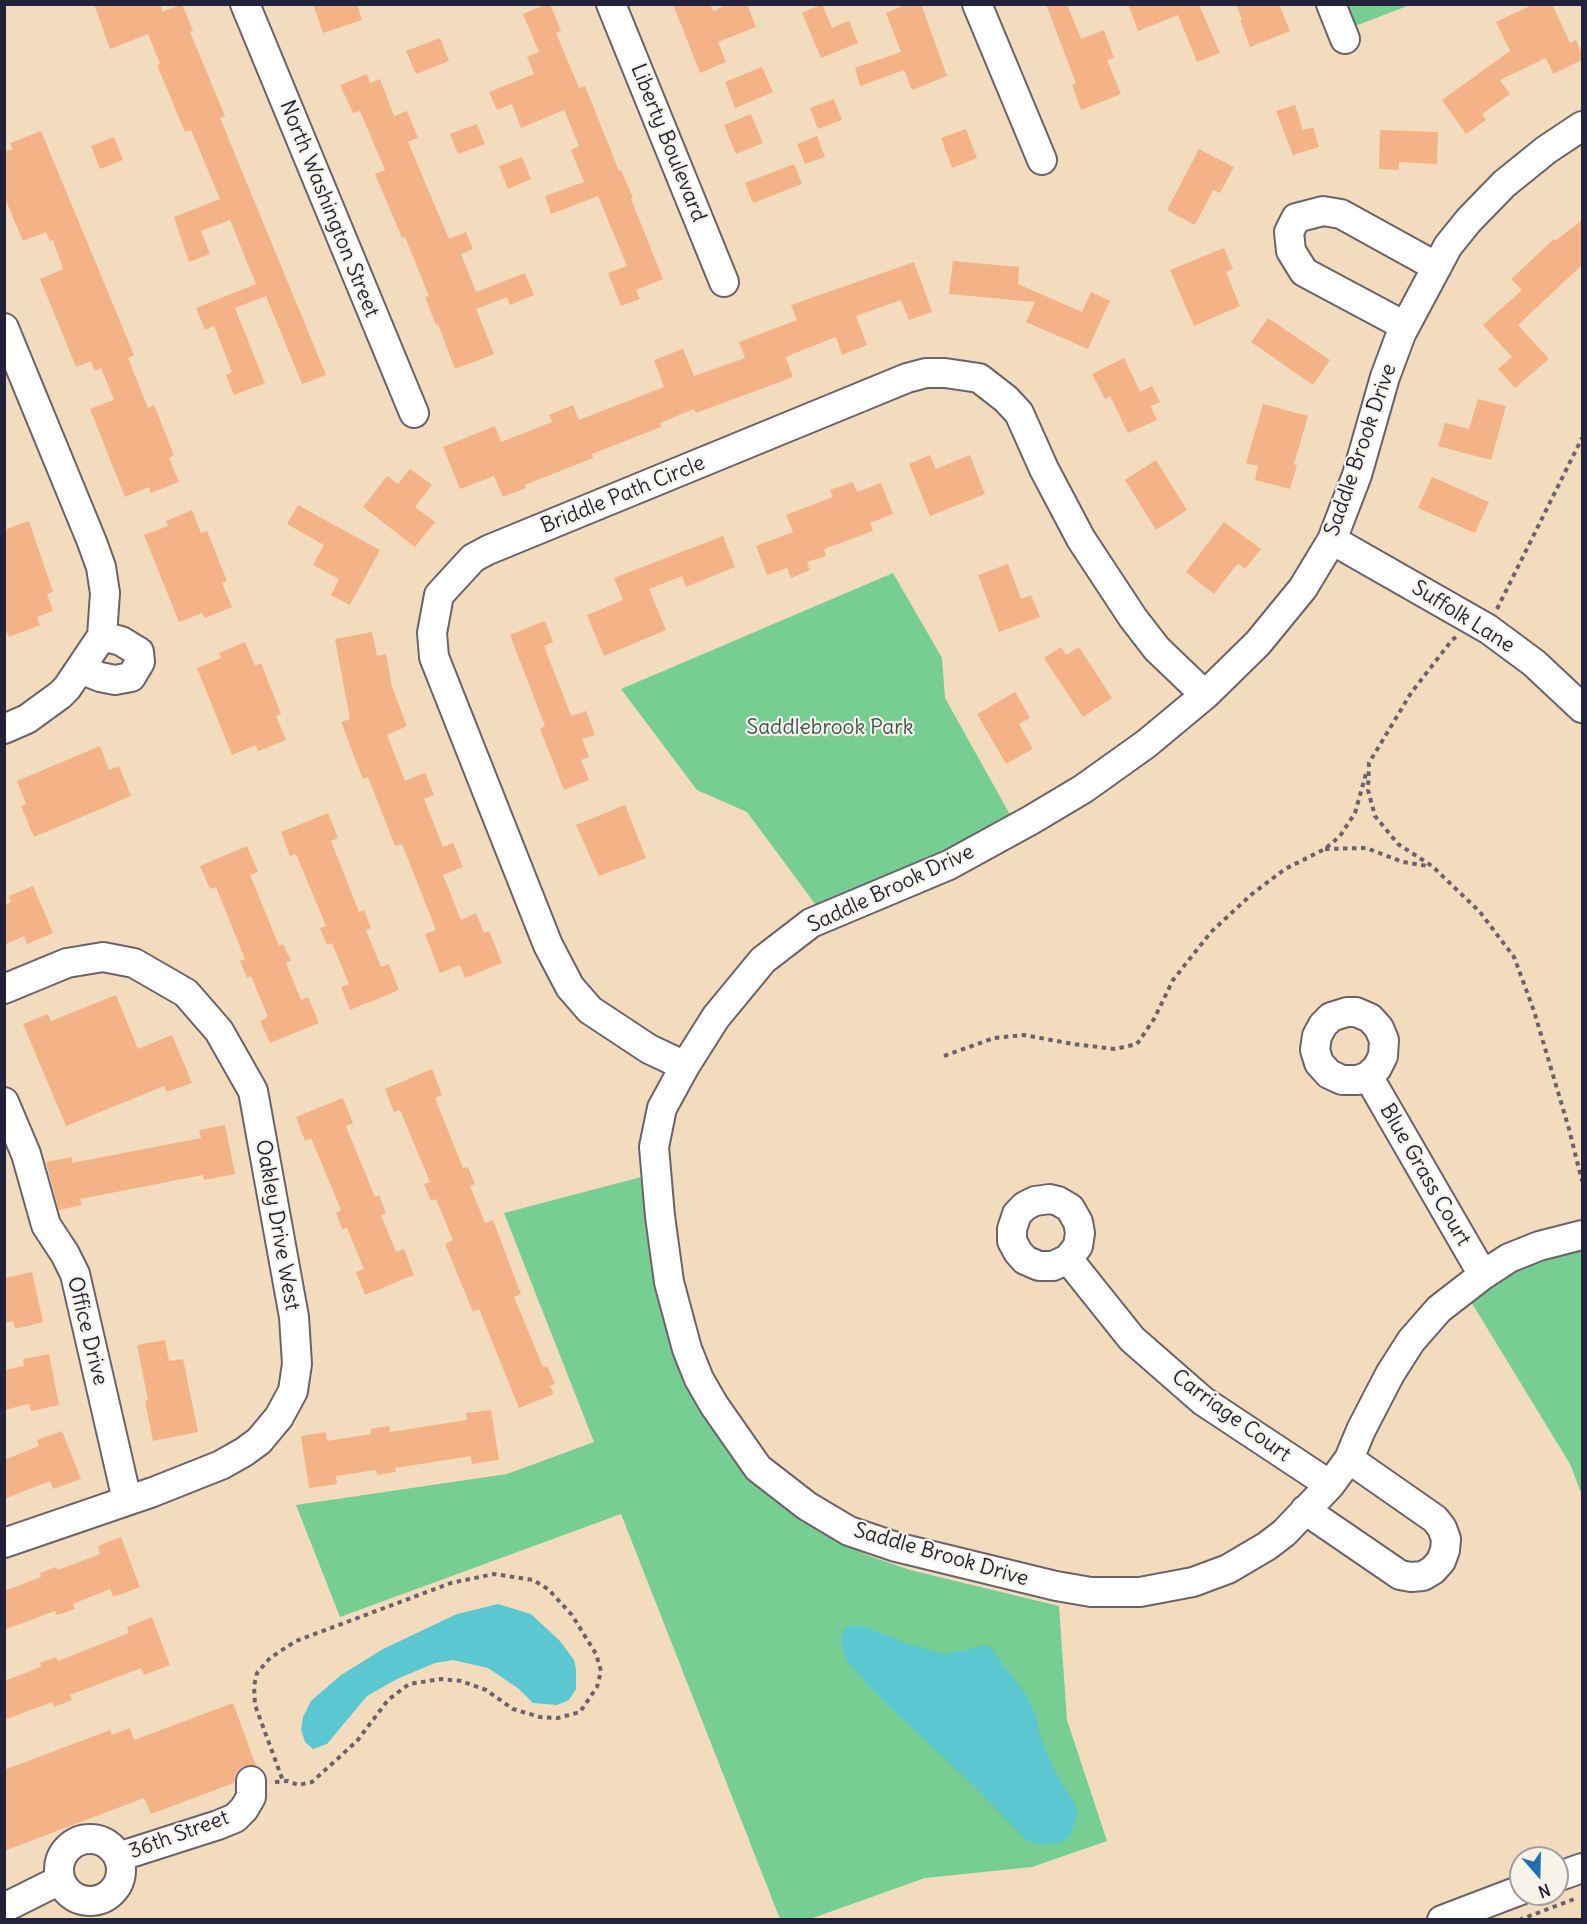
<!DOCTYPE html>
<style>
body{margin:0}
#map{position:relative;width:1587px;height:1924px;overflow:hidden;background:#f3dbbe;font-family:Delius,sans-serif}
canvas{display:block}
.frame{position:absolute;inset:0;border:6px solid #22223b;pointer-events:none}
.north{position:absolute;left:1509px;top:1846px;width:60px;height:60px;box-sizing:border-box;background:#f7f3e8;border:2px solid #a29fa3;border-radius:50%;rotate:160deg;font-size:16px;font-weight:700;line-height:24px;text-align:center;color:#22223b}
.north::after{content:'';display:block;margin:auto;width:21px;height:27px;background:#1f6fb2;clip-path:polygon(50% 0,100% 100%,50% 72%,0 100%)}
</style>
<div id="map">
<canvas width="1587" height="1924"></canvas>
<div class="frame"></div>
<div class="north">N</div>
</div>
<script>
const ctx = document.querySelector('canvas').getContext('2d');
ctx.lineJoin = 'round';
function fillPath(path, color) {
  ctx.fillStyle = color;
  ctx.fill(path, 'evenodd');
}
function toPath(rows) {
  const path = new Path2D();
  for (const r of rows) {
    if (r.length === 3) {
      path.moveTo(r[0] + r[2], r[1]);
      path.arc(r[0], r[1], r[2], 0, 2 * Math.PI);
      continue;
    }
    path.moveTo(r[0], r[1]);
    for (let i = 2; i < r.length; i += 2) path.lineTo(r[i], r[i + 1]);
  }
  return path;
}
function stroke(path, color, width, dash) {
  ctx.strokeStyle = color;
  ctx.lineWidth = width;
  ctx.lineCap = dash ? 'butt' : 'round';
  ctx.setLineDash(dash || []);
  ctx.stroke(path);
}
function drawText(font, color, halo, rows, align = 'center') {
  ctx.font = font + ' Delius,sans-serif';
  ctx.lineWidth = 4.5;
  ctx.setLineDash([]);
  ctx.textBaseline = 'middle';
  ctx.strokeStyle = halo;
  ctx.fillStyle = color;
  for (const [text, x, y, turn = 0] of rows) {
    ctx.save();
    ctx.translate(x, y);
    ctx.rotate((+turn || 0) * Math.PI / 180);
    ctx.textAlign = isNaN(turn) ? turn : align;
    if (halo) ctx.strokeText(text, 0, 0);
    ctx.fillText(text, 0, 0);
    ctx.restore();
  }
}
fillPath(toPath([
 [1341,5,1410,5,1350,28],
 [893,573,942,658,945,698,1013,820,950,851,818,908,747,812,697,790,621,689],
 [649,1175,700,1406,720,1439,743,1466,788,1508,831,1538,867,1555,910,1570,1059,1606,1067,1720,1107,1841,1032,1867,925,1878,810,1919,780,1919,621,1514,340,1617,296,1505,507,1474,594,1442,504,1213],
 [1582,1250,1582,1495,1570,1464,1470,1300,1485,1288,1524,1267,1563,1253]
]), '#77ce93');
fillPath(toPath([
 [498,1604,531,1614,560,1641,574,1660,576,1669,576,1689,569,1700,557,1705,533,1703,519,1689,488,1668,453,1660,435,1663,397,1679,367,1696,327,1744,313,1749,305,1742,301,1729,303,1717,311,1701,341,1675,383,1649,457,1614],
 [861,1625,908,1644,945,1654,988,1645,1029,1699,1037,1719,1040,1737,1058,1777,1074,1802,1078,1812,1070,1837,1056,1844,1041,1845,1026,1840,975,1787,881,1699,847,1661,841,1644,842,1634,846,1627]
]), '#5bc8d1');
fillPath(toPath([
 [94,4,161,4,162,12,182,4,193,31,190,32,225,116,220,118,326,375,302,384,266,296,235,308,265,383,234,395,226,375,232,372,214,326,205,330,196,308,256,284,230,220,201,231,210,254,189,262,174,217,220,199,191,130,185,132,157,65,160,64,148,34,110,49],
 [313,4,357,4,362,20,323,33],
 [547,4,550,4,561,31,556,33,579,88,585,86,619,171,621,170,633,198,631,199,663,279,636,290,640,299,621,306,608,273,627,266,598,196,551,214,545,196,584,182,571,150,579,146,564,110,521,128,512,104,497,110,489,92,534,74,527,57,539,52,523,14],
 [673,4,710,4,713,11,729,4,747,4,756,27,718,42,726,62,700,73],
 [822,4,832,28,849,21,858,43,821,58,802,13],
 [907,4,921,4,947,76,912,90,904,70,860,86,855,68,901,52,886,13],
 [1046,4,1067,4,1081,39,1104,30,1114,58,1107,60,1121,94,1081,110,1072,85,1076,83],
 [1128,4,1203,4,1200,7,1220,53,1197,62,1178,15,1138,31],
 [1236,4,1279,4,1290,31,1250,47,1240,20,1242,19],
 [1534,4,1552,4,1570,43,1576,40,1582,54,1582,60,1553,74,1546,58,1500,80,1510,94,1482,114,1486,120,1466,134,1442,100,1510,51,1496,22],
 [440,38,449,61,416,74,406,51],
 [762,67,773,92,735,108,725,82],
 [367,74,370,83,380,79,394,116,407,111,418,138,408,142,449,239,466,232,473,249,461,254,476,292,525,273,534,295,510,305,507,297,476,309,494,354,455,369,438,324,436,325,425,297,429,296,405,237,402,238,375,174,385,170,360,111,353,113,340,85],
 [834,99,842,120,818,129,810,108],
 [1295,105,1303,130,1313,127,1319,147,1293,155,1276,111],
 [751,114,763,143,736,154,724,125],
 [477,124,485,144,458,154,450,134],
 [966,129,977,158,952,168,941,138],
 [1380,130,1438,132,1437,164,1399,162,1399,170,1379,169],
 [41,131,134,355,128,358,148,408,154,405,174,455,169,458,179,482,151,493,149,487,125,497,90,409,114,400,101,368,95,371,91,361,76,367,40,279,63,269,53,240,50,241,46,232,23,241,4,196,4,152,13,149,10,143],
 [817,136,825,157,805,164,797,144],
 [114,137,123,160,100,169,91,146],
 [1199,149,1234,167,1220,193,1213,190,1195,225,1167,210],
 [522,157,531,179,508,189,499,166],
 [794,164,802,184,753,203,745,183],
 [1582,220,1582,265,1518,325,1549,359,1515,388,1498,369,1512,357,1483,325,1522,290,1511,279,1554,239,1555,241],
 [1224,248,1233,269,1226,272,1240,306,1194,326,1170,270],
 [953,261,1019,267,1018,284,1082,312,1091,292,1110,301,1088,349,1026,322,1035,302,949,294],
 [914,262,932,312,909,320,901,300,856,316,867,345,842,355,836,337,790,355,786,358,793,377,696,413,694,409,660,423,661,427,592,454,593,458,525,485,526,488,503,497,494,476,460,489,443,447,495,426,501,442,552,422,549,415,573,405,579,420,664,387,654,360,683,349,694,376,745,358,739,342,797,320,791,305],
 [1268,318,1330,360,1313,385,1251,342],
 [1124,358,1140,392,1152,386,1160,402,1150,406,1157,420,1128,433,1110,396,1105,399,1092,374],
 [1478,399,1506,406,1491,460,1438,446,1445,423,1469,429],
 [1263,404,1308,416,1294,464,1297,465,1290,489,1255,480,1258,466,1246,463],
 [930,455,936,469,970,455,985,494,930,516,909,464],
 [1156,460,1187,510,1156,530,1125,480],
 [410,469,432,485,415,507,435,522,415,547,363,507,387,476,398,484],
 [1432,477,1489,502,1475,533,1418,508],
 [853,482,857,492,881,483,893,514,870,523,873,531,824,549,826,556,807,562,810,570,791,578,787,568,767,575,756,546,793,532,786,515,833,497,830,490],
 [298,505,380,550,350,605,331,595,339,579,313,565,324,545,287,524],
 [192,510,201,533,207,531,227,581,222,583,232,607,205,618,202,613,179,622,144,535,168,526,166,521],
 [29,521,53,592,47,594,53,611,37,617,40,625,9,637,4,626,4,530],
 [1224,522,1261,549,1245,569,1238,563,1214,594,1186,572],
 [723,536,735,567,686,587,682,576,649,589,666,630,604,656,587,615,623,600,614,578],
 [1008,564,1021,599,1031,595,1040,617,999,632,978,575],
 [545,621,553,642,544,646,571,716,586,711,595,735,582,739,589,757,581,760,589,780,564,790,540,729,545,726,510,635],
 [372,632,377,656,386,654,392,687,407,726,387,735,405,781,425,773,434,795,424,799,443,847,453,843,463,867,443,875,461,920,476,913,484,933,489,931,502,963,465,978,460,965,440,973,425,934,436,930,402,844,395,846,368,777,363,779,341,722,350,719,335,639],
 [245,642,255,666,261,663,281,714,276,716,286,740,258,751,256,745,232,755,197,668,221,658,219,653],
 [1061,647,1066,655,1079,647,1112,698,1083,717,1044,658],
 [1015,692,1030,718,1019,724,1033,749,1006,764,977,714],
 [100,746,109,770,119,766,131,796,34,837,21,806,26,804,17,781],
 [625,805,646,858,599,876,576,825],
 [328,813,338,838,331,841,359,912,364,910,371,928,366,930,381,967,389,964,399,990,350,1010,341,987,349,984,332,943,327,945,320,928,326,926,296,854,290,856,281,832],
 [247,846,258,872,250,875,279,946,283,944,291,961,286,963,301,1000,308,997,319,1023,270,1043,260,1021,268,1017,251,976,247,978,240,961,245,959,216,887,210,889,200,866],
 [33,886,53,933,27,944,24,936,4,945,4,905,11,902,9,896],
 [116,995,138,1049,172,1035,192,1083,167,1092,164,1086,66,1126,23,1024,48,1014,51,1021],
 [432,1069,442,1095,435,1098,463,1168,468,1167,475,1184,470,1186,485,1223,493,1220,521,1294,514,1297,543,1367,547,1366,555,1384,550,1386,554,1394,519,1408,479,1309,473,1312,445,1244,453,1240,436,1199,431,1201,424,1184,430,1182,400,1110,394,1112,385,1089],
 [343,1098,353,1123,346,1126,375,1197,379,1195,386,1213,381,1215,396,1252,404,1249,414,1275,365,1295,356,1272,364,1269,347,1228,342,1229,336,1213,341,1210,311,1138,305,1141,296,1117],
 [225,1125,235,1174,204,1180,203,1175,80,1199,82,1205,59,1210,46,1162,72,1157,72,1163,201,1138,199,1130],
 [32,1272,43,1322,15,1329,13,1321,5,1323,5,1278],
 [165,1340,169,1361,183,1359,198,1432,153,1441,145,1401,148,1400,137,1345],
 [49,1354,59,1405,31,1411,29,1404,4,1410,4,1370,24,1366,23,1359],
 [491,1410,499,1460,472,1464,471,1456,395,1468,396,1472,377,1475,376,1470,336,1476,337,1484,309,1488,301,1436,326,1432,327,1441,371,1434,371,1429,389,1426,390,1432,467,1420,466,1413],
 [62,1431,81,1479,53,1489,50,1481,4,1499,4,1460,39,1446,37,1440],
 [121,1537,140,1587,113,1597,110,1589,73,1604,75,1609,57,1615,55,1611,4,1630,4,1591,41,1577,40,1573,56,1567,58,1570,100,1554,98,1546],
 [152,1617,170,1665,144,1675,141,1668,70,1695,72,1700,54,1707,52,1702,4,1720,4,1681,41,1667,40,1663,56,1657,58,1661,129,1633,127,1627],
 [233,1703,256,1766,250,1765,242,1767,236,1773,234,1783,151,1814,144,1798,4,1851,4,1770,110,1730,112,1735,130,1728,134,1740]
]), '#f4b386');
const minor = toPath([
 [245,4,414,413],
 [611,4,724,282],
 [977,4,1042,160],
 [1331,4,1345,39],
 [1582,126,1546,150,1504,184,1469,220,1448,246,1401,334,1385,377,1357,475,1332,540,1303,588,1258,643,1205,695,1146,744,1083,789,1031,820,949,865,811,923,763,960,716,1017,685,1066,662,1108,654,1147,660,1216,669,1282,687,1349,699,1379,714,1405,758,1468,807,1506,849,1531,896,1547,1056,1586,1091,1592,1140,1592,1193,1582,1228,1569,1267,1546,1284,1533,1330,1485,1349,1459,1361,1430,1390,1374,1411,1341,1439,1309,1483,1275,1509,1258,1539,1246,1582,1235],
 [1405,326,1304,272,1291,251,1289,232,1296,218,1323,211,1341,214,1437,267],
 [4,328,92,542,101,567,105,593,102,636,67,688,60,695,27,719,4,729],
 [1332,540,1488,629,1534,663,1582,708],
 [80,669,100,677,115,680,131,677,140,662,139,652,121,641,102,636],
 [4,989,67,963,103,957,134,963,186,993,219,1031,253,1091,294,1317,297,1364,293,1391,279,1417,259,1441,244,1452,221,1465,153,1492,4,1543],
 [685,1066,649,1049,590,1010,570,987,548,945,434,657,432,633,439,595,473,558,488,550,907,378,926,373,945,373,979,378,1006,399,1019,413,1044,469,1081,539,1133,618,1157,649,1205,695],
 [1368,1076,1358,1080,1342,1080,1329,1074,1319,1063,1315,1050,1317,1036,1323,1025,1331,1017,1347,1012,1356,1012,1370,1018,1379,1028,1384,1040,1383,1056,1377,1068,1368,1076,1483,1275],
 [4,1102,26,1154,46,1225,65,1254,75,1274,127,1500],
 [1068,1259,1053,1266,1039,1266,1025,1260,1018,1252,1012,1241,1012,1229,1017,1214,1025,1206,1035,1201,1050,1199,1058,1201,1070,1208,1078,1222,1080,1233,1078,1246,1068,1259,1132,1339,1203,1401,1330,1485],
 [1305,1510,1400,1575,1411,1577,1423,1576,1433,1570,1441,1561,1445,1550,1446,1539,1442,1528,1435,1519,1349,1459],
 [90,1870,31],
 [118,1857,218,1825,235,1818,244,1809,251,1797,251,1781],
 [1557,1877,1582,1868],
 [4,1908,60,1880],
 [1442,1920,1521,1890]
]);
stroke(minor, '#6b6369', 32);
stroke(toPath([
 [1497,609,1582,438],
 [1456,637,1452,640,1411,693,1369,763,1368,790,1375,816,1398,844,1432,866,1480,912,1514,957,1534,1011,1569,1129,1582,1181],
 [1325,849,1366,848,1403,862,1428,866],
 [944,1056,994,1038,1024,1035,1073,1044,1115,1049,1137,1044,1154,1019,1173,980,1211,932,1252,894,1285,869,1325,849,1340,836,1355,813,1367,770],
 [275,1782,288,1781,298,1785,312,1782,357,1741,388,1700,409,1684,441,1679,461,1681,486,1690,513,1709,540,1717,558,1718,580,1712,597,1687,601,1671,596,1654,572,1615,548,1589,533,1580,494,1574,451,1583,296,1641,270,1658,257,1673,254,1686,255,1705,283,1781],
 [1519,1920,1577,1898]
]), '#6b6369', 4, [4.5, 4.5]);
stroke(minor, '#fff', 28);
drawText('21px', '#22223b', '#f7f3e8', [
 ["Liberty Boulevard",668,143,68],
 ["North Washington Street",329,209,68],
 ["Saddle Brook Drive",1361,450,-71],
 ["Briddle Path Circle",623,495,-22],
 ["Suffolk Lane",1463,617,32],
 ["Saddle Brook Drive",891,889,-25],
 ["Blue Grass Court",1425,1175,60],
 ["Oakley Drive West",277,1225,80],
 ["Office Drive",87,1331,76],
 ["Carriage Court",1231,1416,36],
 ["Saddle Brook Drive",941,1555,16],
 ["36th Street",179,1835,-20]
]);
drawText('21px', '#3c5655', '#f7f3e8', [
 ["Saddlebrook Park",830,728]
]);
</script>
